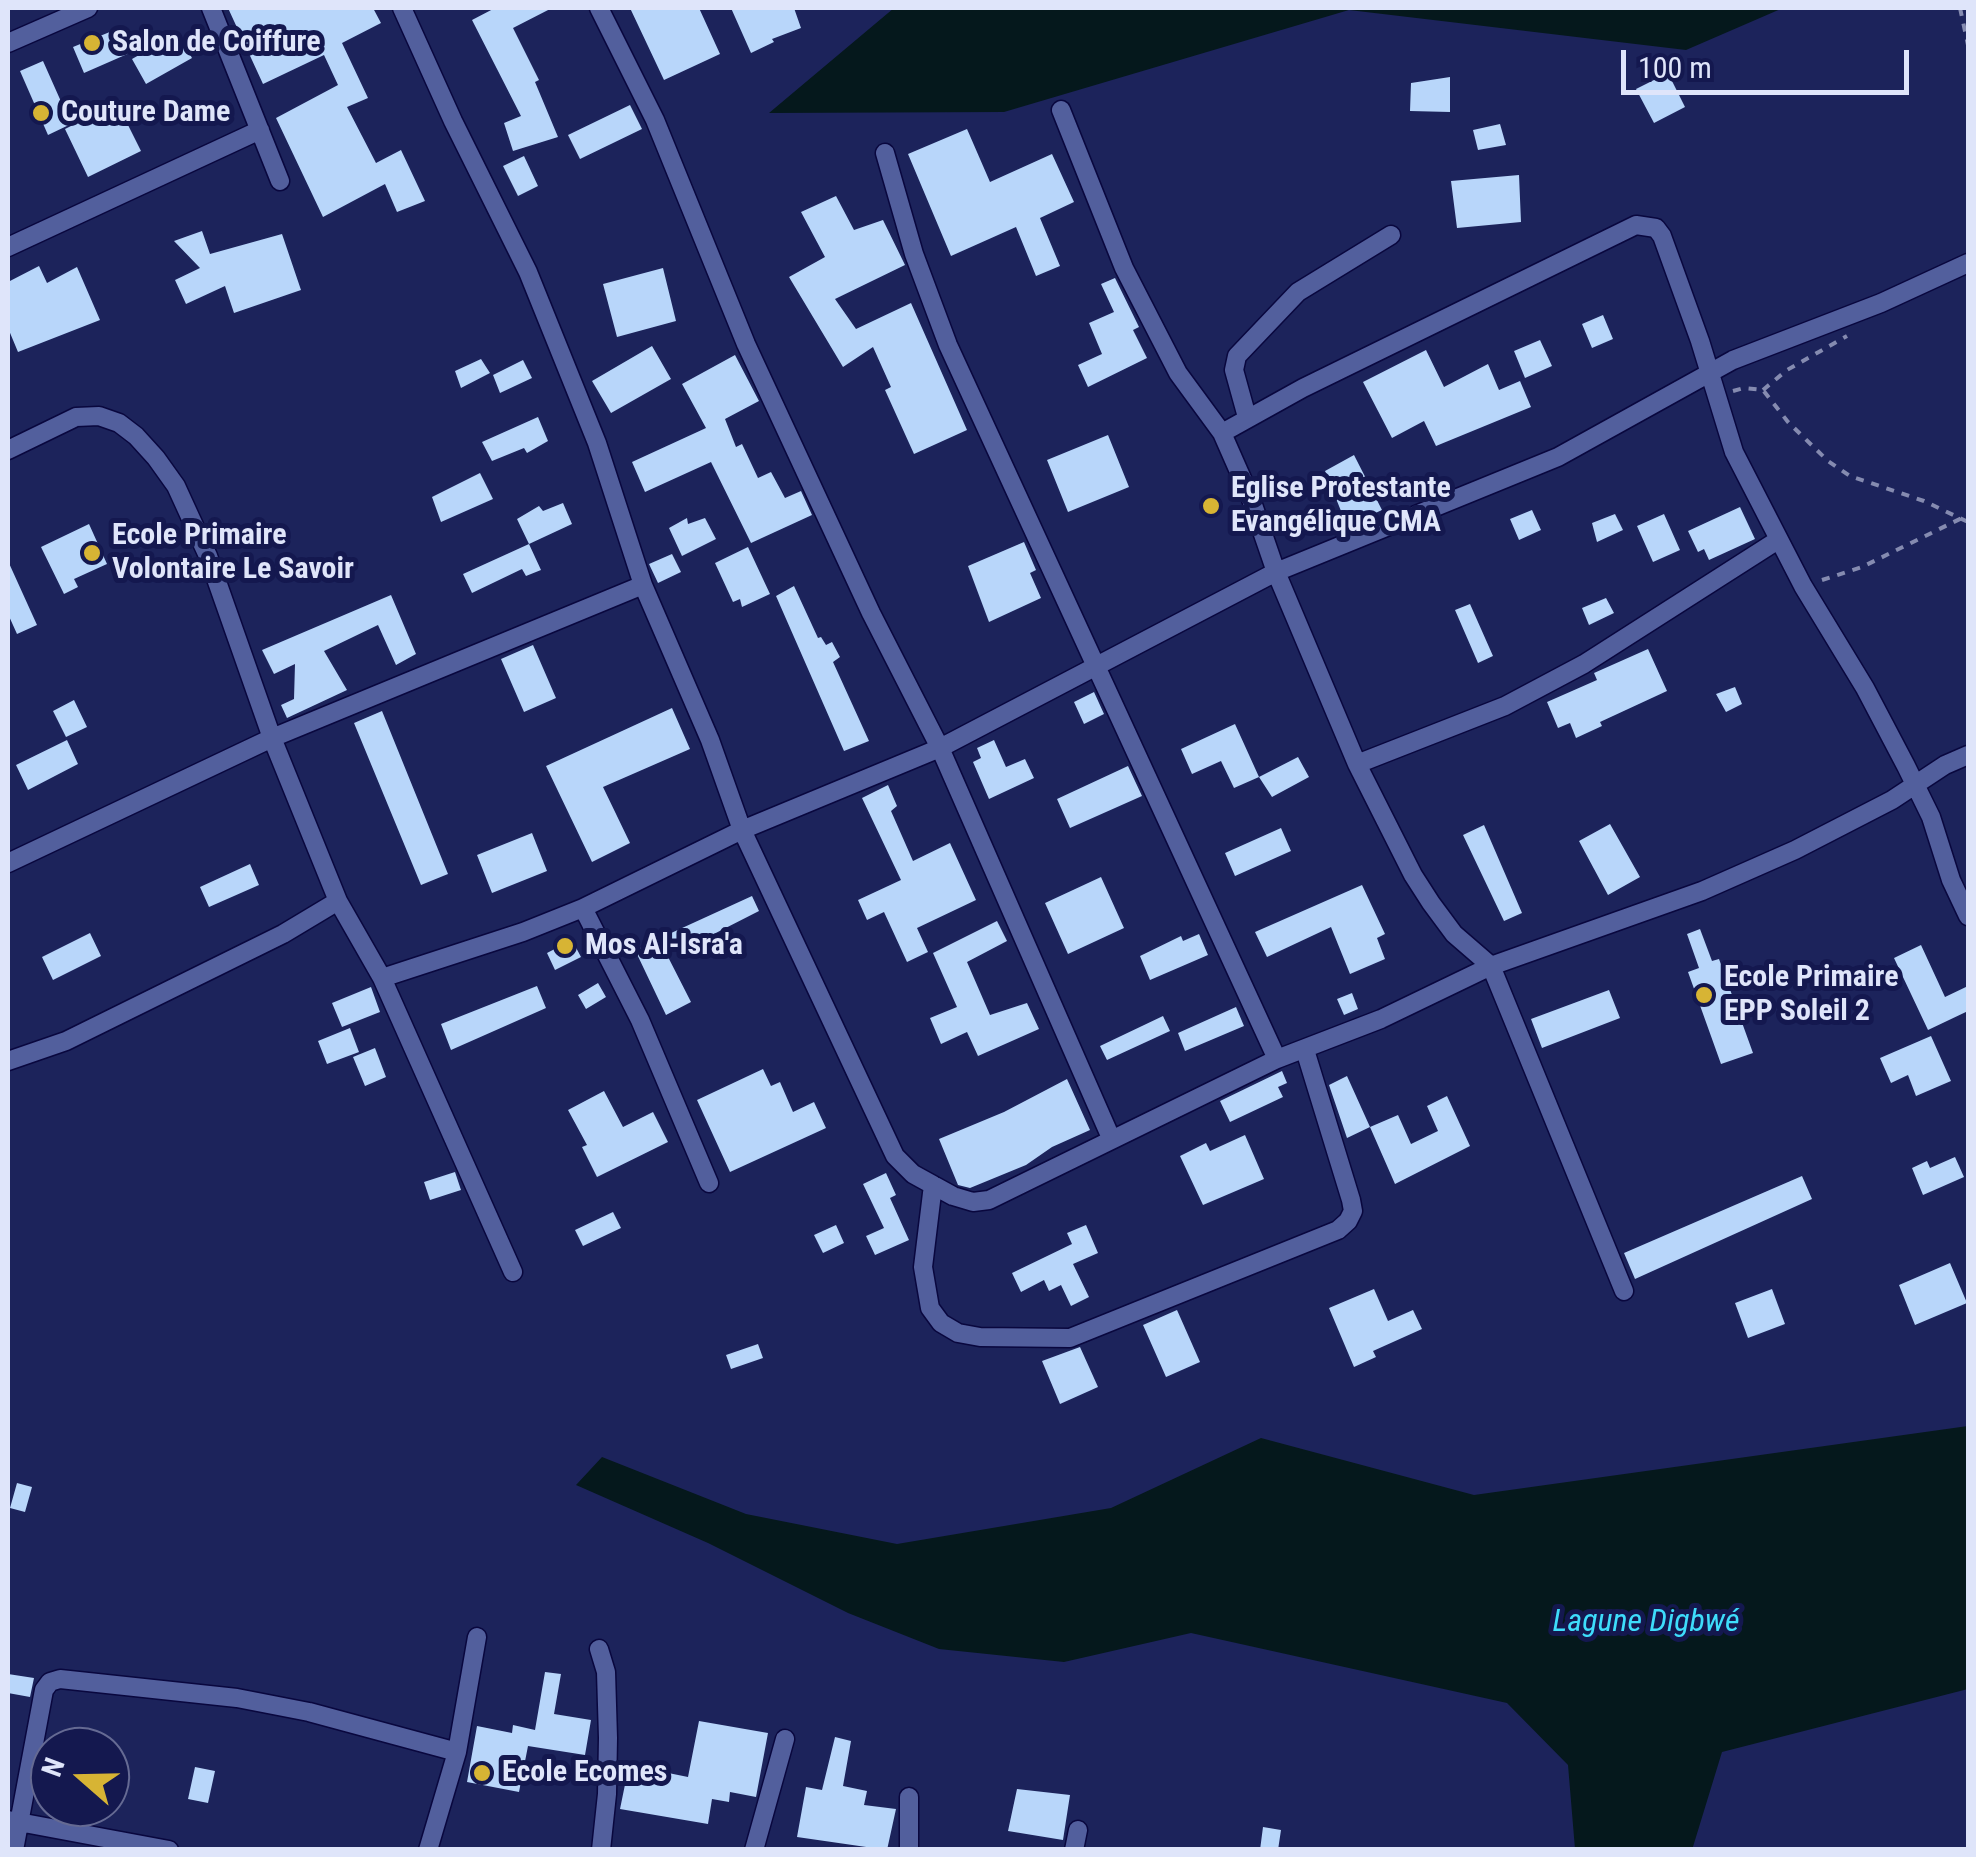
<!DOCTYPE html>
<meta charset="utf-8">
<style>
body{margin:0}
#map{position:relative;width:1976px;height:1857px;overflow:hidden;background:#1c235b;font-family:"Roboto Condensed",sans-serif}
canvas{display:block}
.frame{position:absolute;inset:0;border:10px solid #dfe5fa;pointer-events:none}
.north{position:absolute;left:30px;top:1727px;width:100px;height:100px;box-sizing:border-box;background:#14184f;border:2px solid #656a93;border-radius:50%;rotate:290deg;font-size:28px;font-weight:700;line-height:40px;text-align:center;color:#dfe5fa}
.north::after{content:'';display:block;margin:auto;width:35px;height:45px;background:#d7b434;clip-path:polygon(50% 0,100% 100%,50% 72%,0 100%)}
.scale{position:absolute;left:1621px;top:50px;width:288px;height:45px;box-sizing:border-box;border:5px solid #dfe5fa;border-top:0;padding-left:12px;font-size:30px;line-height:35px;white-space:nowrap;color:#dfe5fa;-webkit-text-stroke:8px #14184f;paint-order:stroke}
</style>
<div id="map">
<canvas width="1976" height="1857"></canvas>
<div class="frame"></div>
<div class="north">N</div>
<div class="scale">100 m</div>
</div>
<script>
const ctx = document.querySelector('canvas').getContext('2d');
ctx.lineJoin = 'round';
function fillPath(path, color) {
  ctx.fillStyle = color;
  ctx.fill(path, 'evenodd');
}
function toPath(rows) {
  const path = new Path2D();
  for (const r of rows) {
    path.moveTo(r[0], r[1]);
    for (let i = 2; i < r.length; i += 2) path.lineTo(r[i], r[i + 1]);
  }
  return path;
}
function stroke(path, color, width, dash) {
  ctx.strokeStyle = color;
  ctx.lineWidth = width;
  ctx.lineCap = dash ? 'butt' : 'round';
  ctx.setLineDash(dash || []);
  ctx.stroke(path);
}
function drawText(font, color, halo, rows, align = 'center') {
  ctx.font = font + ' "Roboto Condensed",sans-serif';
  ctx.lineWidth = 10;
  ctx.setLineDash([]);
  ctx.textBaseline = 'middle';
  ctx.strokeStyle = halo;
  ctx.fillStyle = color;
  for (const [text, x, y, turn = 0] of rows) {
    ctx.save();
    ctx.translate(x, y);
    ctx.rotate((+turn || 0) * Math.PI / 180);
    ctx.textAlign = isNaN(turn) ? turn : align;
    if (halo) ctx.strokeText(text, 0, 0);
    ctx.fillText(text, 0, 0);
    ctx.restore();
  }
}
fillPath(toPath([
 [894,8,1783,8,1686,50,1349,10,1004,112,769,113],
 [1968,1426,1968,1689,1722,1752,1692,1850,1575,1849,1568,1765,1507,1703,1191,1633,1064,1662,939,1649,848,1613,708,1543,576,1485,602,1457,746,1514,897,1544,1111,1508,1261,1438,1474,1495]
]), '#05181c');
fillPath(toPath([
 [228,8,373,8,381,23,342,43,368,98,347,107,376,163,401,150,425,201,397,212,385,184,323,217,276,118,338,85,324,55,263,84],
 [495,8,552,8,513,28,539,80,535,82,558,137,513,151,504,123,521,116,472,20],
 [630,8,699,8,720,54,664,80],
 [731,8,794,8,801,28,772,39,774,42,751,53],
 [122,27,132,52,84,73,73,47],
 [178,33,192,58,146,84,132,59],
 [43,61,71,124,48,135,20,71],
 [1668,73,1685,107,1654,123,1636,89],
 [1450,77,1450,112,1410,111,1411,83],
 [117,103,141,151,88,177,65,129],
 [630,105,642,129,580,159,568,135],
 [1500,124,1506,145,1478,150,1473,130],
 [967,129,990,182,1052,154,1074,202,1040,218,1060,266,1036,276,1016,227,951,256,908,154],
 [524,156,538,186,518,196,503,166],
 [1519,175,1521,222,1457,228,1451,181],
 [836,196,854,230,883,220,905,265,835,299,856,329,911,303,967,430,914,454,885,390,891,387,873,347,843,367,789,277,825,257,801,212],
 [202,231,210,254,282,234,301,290,234,313,225,286,186,304,175,280,200,268,174,241],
 [39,266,47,283,77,267,100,320,18,352,8,328,8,282],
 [663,268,676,321,617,337,603,284],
 [1115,278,1139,327,1133,330,1147,358,1088,387,1078,365,1102,354,1089,323,1114,312,1101,284],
 [1603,315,1613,339,1592,348,1582,324],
 [1540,340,1552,366,1525,378,1514,351],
 [652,346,671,379,611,413,592,381],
 [1426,350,1444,387,1488,364,1499,390,1520,381,1531,407,1436,446,1424,421,1392,438,1363,382],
 [735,355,759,401,725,419,736,447,742,444,758,478,771,472,785,498,801,491,812,515,751,543,711,462,645,492,632,462,706,428,682,384],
 [481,359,490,373,461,388,455,371],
 [523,360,532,378,500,393,493,375],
 [538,417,548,441,527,453,524,448,492,461,482,442],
 [1108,435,1129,487,1068,512,1047,460],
 [1354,455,1382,510,1347,526,1325,471],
 [480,473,493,499,441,522,432,497],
 [563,503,572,524,529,544,517,519,539,506,543,511],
 [1740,507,1755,539,1709,560,1704,549,1698,552,1688,531],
 [1532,510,1541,530,1519,540,1510,519],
 [1615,514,1623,530,1597,542,1592,523],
 [1664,514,1680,550,1653,562,1637,526],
 [687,518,688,524,705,518,716,539,682,556,669,528],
 [89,524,107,564,74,579,78,587,64,594,41,547],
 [1024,542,1036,570,1030,573,1041,598,989,622,968,566],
 [529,544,541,570,526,576,522,569,472,593,463,574],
 [748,547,770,594,742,607,740,599,733,602,715,563],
 [672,554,681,572,658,583,649,564],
 [8,561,37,625,17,634,8,614],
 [794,586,818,638,821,637,826,645,832,642,840,657,833,662,869,741,844,751,776,596],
 [391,595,416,654,396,665,378,625,324,651,347,690,287,718,281,705,294,699,295,664,274,674,262,650],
 [1606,598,1614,613,1589,625,1582,608],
 [1470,604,1493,656,1478,663,1455,610],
 [533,645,556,698,524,712,501,659],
 [1648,649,1667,691,1600,722,1602,726,1576,738,1570,723,1558,728,1547,702,1597,680,1594,673],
 [1735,687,1742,704,1726,712,1716,694],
 [1094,692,1104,714,1084,724,1074,702],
 [74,700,87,727,66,737,53,711],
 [672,708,690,749,603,787,630,843,592,862,546,766],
 [382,711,448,874,421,885,354,723],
 [1235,724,1259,777,1234,788,1221,761,1192,774,1181,749],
 [67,740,78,764,28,790,16,765],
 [994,740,1006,767,1025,759,1034,778,989,799,973,762,981,758,977,748],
 [1298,757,1309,777,1272,797,1259,777],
 [1128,766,1142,796,1070,828,1057,799],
 [888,785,897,806,891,811,913,861,950,843,976,900,917,928,928,952,907,962,884,912,867,920,858,900,901,880,862,798],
 [1610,824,1640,877,1608,895,1579,841],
 [1484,825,1522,913,1504,921,1463,835],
 [1281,828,1291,851,1235,876,1225,853],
 [532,833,547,871,492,893,477,855],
 [250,864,259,885,209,907,200,887],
 [1101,877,1124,928,1068,954,1045,903],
 [1362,885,1385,934,1377,938,1385,959,1350,974,1331,927,1267,957,1255,932],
 [752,896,759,911,706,938,666,953,691,1002,666,1015,635,950,670,936,669,934],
 [997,921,1007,941,967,962,990,1015,1027,1003,1039,1029,978,1056,967,1032,941,1044,930,1018,957,1007,933,953],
 [1700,929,1712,961,1719,959,1753,1053,1721,1064,1688,972,1699,968,1687,934],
 [90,933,101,956,53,980,42,957],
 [1199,934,1208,955,1150,980,1140,956,1181,936,1183,941],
 [572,940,581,957,555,970,547,953],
 [1921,945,1945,997,1968,986,1968,1011,1928,1030,1894,958],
 [598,983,606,997,586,1009,578,995],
 [537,986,546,1008,451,1050,441,1024],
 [371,987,380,1012,342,1027,332,1003],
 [1609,990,1620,1018,1542,1048,1531,1019],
 [1352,993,1358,1009,1344,1015,1337,999],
 [1236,1007,1244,1026,1185,1051,1178,1033],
 [1163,1016,1170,1031,1107,1060,1100,1046],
 [350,1028,359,1052,327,1064,318,1041],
 [1931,1036,1951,1081,1916,1096,1908,1075,1891,1083,1880,1058],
 [375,1048,386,1077,365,1086,353,1057],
 [763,1069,771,1086,780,1082,793,1112,814,1102,826,1128,730,1172,697,1100],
 [1282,1071,1287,1083,1278,1087,1283,1097,1230,1122,1220,1101],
 [1347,1076,1370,1127,1347,1138,1329,1085],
 [1067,1079,1090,1130,1052,1147,1026,1165,970,1188,958,1185,939,1139,1004,1112],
 [604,1091,623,1127,653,1112,668,1142,597,1177,582,1147,587,1145,568,1110],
 [1447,1096,1470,1146,1395,1184,1370,1127,1398,1115,1411,1144,1438,1131,1427,1106],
 [1245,1135,1264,1179,1203,1205,1180,1156,1206,1143,1210,1151],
 [1955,1157,1964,1177,1923,1195,1912,1168,1927,1161,1930,1168],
 [455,1172,461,1190,430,1200,424,1182],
 [886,1173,896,1195,890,1198,909,1240,875,1255,866,1236,884,1228,863,1184],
 [1802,1176,1812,1199,1635,1279,1624,1253],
 [613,1212,621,1228,583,1246,575,1230],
 [836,1225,844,1243,823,1253,814,1235],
 [1086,1225,1098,1253,1073,1264,1089,1297,1071,1306,1061,1285,1049,1291,1044,1280,1021,1292,1012,1273,1072,1244,1067,1233],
 [1950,1263,1967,1303,1915,1325,1899,1285],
 [1374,1289,1388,1321,1413,1310,1422,1329,1373,1351,1376,1357,1354,1367,1329,1308],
 [1772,1289,1785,1324,1748,1338,1735,1303],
 [1177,1310,1200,1362,1166,1377,1143,1325],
 [758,1344,763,1358,731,1369,726,1355],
 [1080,1347,1098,1387,1060,1404,1042,1361],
 [17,1483,32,1487,25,1512,10,1508],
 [545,1672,561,1674,554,1714,591,1720,585,1755,528,1746,519,1792,467,1782,477,1726,512,1733,513,1725,535,1730],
 [8,1674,34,1678,30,1697,8,1693],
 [699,1721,768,1733,756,1797,730,1792,729,1802,712,1799,708,1824,620,1809,629,1765,688,1777],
 [835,1737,851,1741,843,1786,867,1791,864,1805,896,1809,887,1850,797,1837,806,1787,822,1790],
 [195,1767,215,1771,208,1803,188,1799],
 [1017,1789,1070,1795,1063,1840,1008,1831],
 [1263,1827,1281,1830,1278,1850,1260,1850]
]), '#b8d6fa');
const minor = toPath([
 [211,8,280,181],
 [402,8,453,121,528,272,597,443,643,585,710,740,742,830,940,748,1276,572,1558,457,1733,360,1881,303,1968,263],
 [599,8,655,120,746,344,871,613,940,748,1111,1138],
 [8,43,88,8],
 [1061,110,1124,268,1178,373,1222,433],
 [885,153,914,254,948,345,1277,1059],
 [8,247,260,130],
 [1247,417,1234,370,1237,356,1298,292,1391,235],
 [8,450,76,417,99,416,119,423,136,436,156,458,176,486,208,556,272,738,338,901],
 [1357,764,1505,706,1584,664,1778,540],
 [8,863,272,738,643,585],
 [583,908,742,830,895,1156,913,1174,953,1196,973,1202,989,1200,1277,1059,1381,1019,1491,966,1702,891,1795,850,1892,800,1945,765,1968,755],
 [382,978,523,932,583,908,640,1020,709,1183],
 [8,1061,66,1041,283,934,338,901,382,978,513,1272],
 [933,1185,923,1267,930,1308,941,1323,958,1333,980,1337,1070,1338,1338,1230,1348,1221,1353,1211,1351,1200,1305,1050],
 [1624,1291,1491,966,1454,934,1431,903,1413,875,1357,764,1276,572,1251,499,1222,433,1303,388,1636,225,1656,228,1662,236,1700,341,1734,452,1803,586,1865,688,1906,766,1931,817,1951,880,1968,916],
 [599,1649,606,1672,608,1738,607,1794,601,1850],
 [909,1797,909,1850],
 [8,1820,169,1850],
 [14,1850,44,1690,50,1682,60,1679,237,1698,309,1712,457,1752],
 [428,1850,457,1752,477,1637],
 [754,1850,785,1739],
 [1074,1850,1078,1830]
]);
stroke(minor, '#09073e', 21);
stroke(toPath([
 [1960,8,1968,45],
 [1763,390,1787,370,1847,336],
 [1733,391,1744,388,1763,390,1788,422,1828,461,1850,476,1924,501,1968,522],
 [1822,580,1862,567,1968,515]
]), '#858bb0', 4, [8, 8]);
stroke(minor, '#525f9d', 18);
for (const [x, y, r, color] of [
 [92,43,10,"#d7b434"],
 [41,113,10,"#d7b434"],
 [1211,506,10,"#d7b434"],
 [92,553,10,"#d7b434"],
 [565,946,10,"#d7b434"],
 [1704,995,10,"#d7b434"],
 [482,1773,10,"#d7b434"]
]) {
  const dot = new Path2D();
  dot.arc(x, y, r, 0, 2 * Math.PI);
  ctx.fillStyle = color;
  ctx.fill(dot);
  stroke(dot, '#14184f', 4);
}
drawText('bold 30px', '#dfe5fa', '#14184f', [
 ["Salon de Coiffure",112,43],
 ["Couture Dame",61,113],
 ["Eglise Protestante",1231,489],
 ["Evangélique CMA",1231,523],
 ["Ecole Primaire",112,536],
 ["Volontaire Le Savoir",112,570],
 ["Mos Al-Isra'a",585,946],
 ["Ecole Primaire",1724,978],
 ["EPP Soleil 2",1724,1012],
 ["Ecole Ecomes",502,1773]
], 'left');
drawText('italic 32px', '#3eddfb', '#14184f', [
 ["Lagune Digbwé",1646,1623]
]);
</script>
